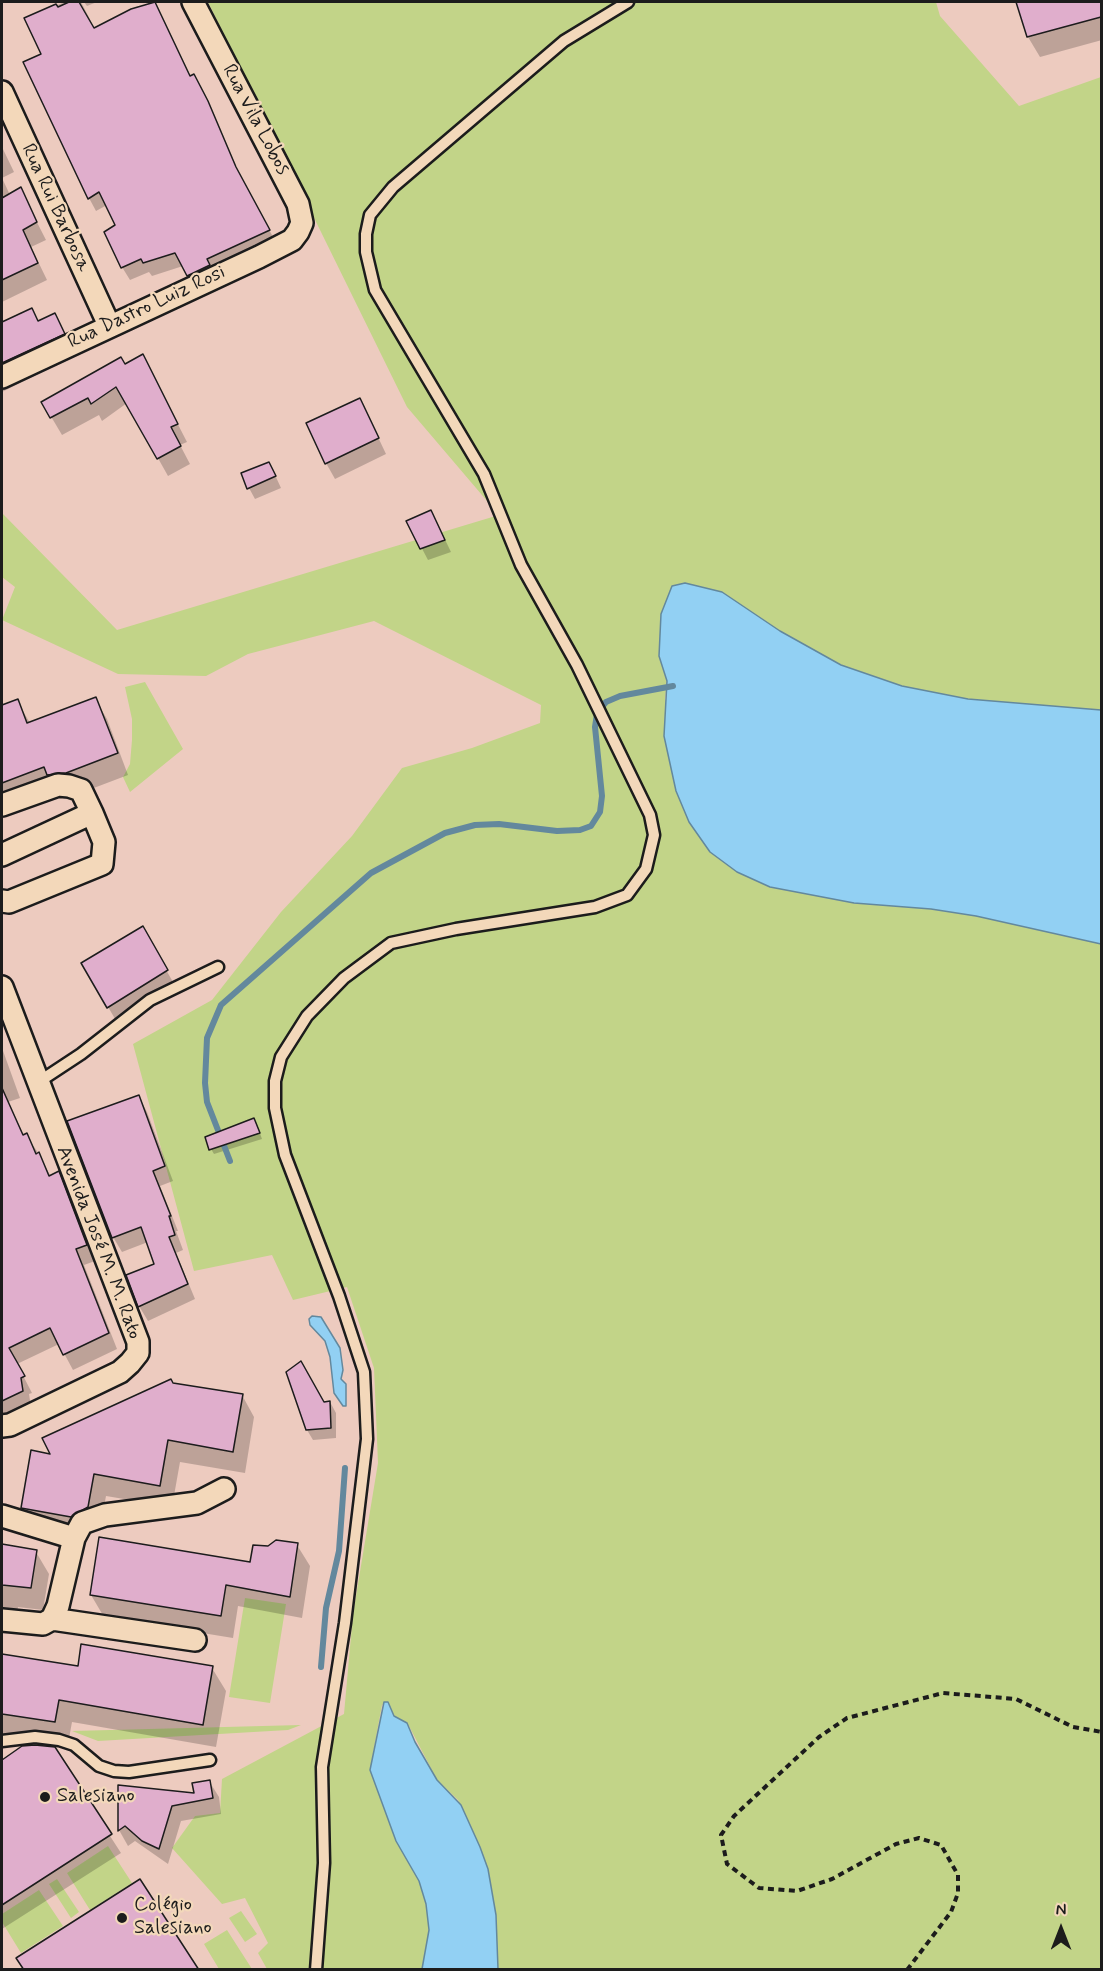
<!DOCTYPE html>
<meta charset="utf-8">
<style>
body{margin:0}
#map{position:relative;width:1103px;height:1971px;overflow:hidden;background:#edcbbf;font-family:Mynerve,sans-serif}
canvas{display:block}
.frame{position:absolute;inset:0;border:3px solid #1c1c1c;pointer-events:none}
.north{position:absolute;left:1031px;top:1899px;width:60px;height:60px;-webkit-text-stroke:4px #f3d8ba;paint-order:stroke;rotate:0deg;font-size:16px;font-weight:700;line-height:24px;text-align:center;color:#1c1c1c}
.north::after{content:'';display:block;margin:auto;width:21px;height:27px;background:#1c1c1c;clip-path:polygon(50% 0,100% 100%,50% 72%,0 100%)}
</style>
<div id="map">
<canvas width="1103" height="1971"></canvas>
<div class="frame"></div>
<div class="north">N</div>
</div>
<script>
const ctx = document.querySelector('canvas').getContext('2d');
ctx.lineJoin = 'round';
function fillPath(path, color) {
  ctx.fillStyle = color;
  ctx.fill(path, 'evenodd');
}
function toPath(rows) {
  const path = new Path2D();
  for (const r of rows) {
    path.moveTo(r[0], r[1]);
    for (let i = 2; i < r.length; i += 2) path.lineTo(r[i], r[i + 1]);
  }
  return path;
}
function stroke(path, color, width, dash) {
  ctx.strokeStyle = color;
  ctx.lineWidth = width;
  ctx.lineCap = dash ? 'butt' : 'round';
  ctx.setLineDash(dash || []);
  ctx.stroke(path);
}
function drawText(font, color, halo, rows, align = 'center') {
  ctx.font = font + ' Mynerve,sans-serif';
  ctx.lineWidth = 4.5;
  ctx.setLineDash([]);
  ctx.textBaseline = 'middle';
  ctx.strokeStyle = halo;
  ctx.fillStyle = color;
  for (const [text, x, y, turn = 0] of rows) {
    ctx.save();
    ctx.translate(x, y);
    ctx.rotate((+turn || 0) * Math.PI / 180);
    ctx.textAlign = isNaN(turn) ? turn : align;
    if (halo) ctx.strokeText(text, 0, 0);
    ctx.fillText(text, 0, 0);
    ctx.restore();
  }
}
fillPath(toPath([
 [208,2,936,2,940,16,1019,106,1101,77,1101,710,968,699,902,686,841,665,780,631,659,656,667,681,665,699,770,887,854,903,931,909,976,916,1101,944,1101,1969,498,1969,496,1915,488,1869,480,1847,458,1800,437,1780,409,1726,394,1717,388,1702,382,1705,370,1770,396,1840,419,1881,426,1904,429,1930,422,1969,267,1969,258,1953,268,1943,245,1898,222,1904,172,1848,195,1816,220,1813,222,1779,344,1714,353,1614,378,1463,374,1368,347,1287,293,1300,272,1255,194,1271,133,1044,212,1000,281,912,352,836,402,768,472,748,540,723,541,705,374,621,248,654,206,676,118,674,2,620,15,587,2,577,2,513,117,630,499,515,407,407],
 [145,682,183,749,130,792,123,777,130,764,132,740,132,719,125,687],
 [245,1598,286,1604,270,1703,229,1697],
 [301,1725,288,1730,98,1741,72,1731],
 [108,1846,132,1883,90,1910,67,1873],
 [57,1879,79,1912,71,1918,49,1884],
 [39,1890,63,1926,21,1953,2,1922,2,1914],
 [241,1911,257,1934,245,1942,229,1918],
 [227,1930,252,1969,219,1969,204,1944]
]), '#c2d488');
const water = toPath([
 [685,583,722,592,780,631,841,665,902,686,968,699,1101,710,1101,944,976,916,931,909,854,903,770,887,737,872,710,852,689,822,676,791,664,736,667,681,659,656,661,614,672,586,685,583],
 [312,1316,321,1317,340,1348,343,1370,341,1379,346,1384,346,1406,343,1406,334,1393,330,1357,325,1341,310,1325,309,1319,312,1316],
 [384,1702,388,1702,394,1716,407,1723,415,1742,437,1780,461,1805,480,1847,488,1869,496,1915,498,1969,422,1969,429,1930,426,1904,419,1881,396,1841,370,1770,384,1702]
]);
fillPath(water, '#92d0f3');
stroke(water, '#63889d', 1.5);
fillPath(toPath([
 [65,2,81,2,95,29,154,2,191,77,201,89,243,183,277,244,196,289,183,266,152,276,149,272,130,280,122,267,117,226,107,205,96,211,89,198,57,81,26,18],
 [84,2,97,2,87,6],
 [1018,2,1102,2,1102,40,1040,57,1028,37],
 [2,147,14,172,2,178,10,195,20,189,46,240,31,247,47,280,2,302],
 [31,310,38,322,54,315,76,355,2,392,2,324],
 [124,366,152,374,187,442,180,445,190,464,168,476,127,403,102,421,99,415,62,435,43,403],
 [368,416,386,454,335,479,326,463],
 [275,475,281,488,255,499,249,488],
 [408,522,437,523,451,552,428,560],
 [95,699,107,719,128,775,78,794,60,796,56,788,2,809,2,707,17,701,30,723],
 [142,928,177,989,118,1024,83,964],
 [2,1048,20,1098,8,1102,24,1136,26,1135,39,1154,51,1177,58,1173,67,1189,95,1261,84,1265,117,1349,73,1370,59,1344,17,1364,32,1393,29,1394,31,1407,2,1420],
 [139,1097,147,1112,173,1181,160,1186,178,1231,176,1231,183,1250,176,1253,195,1299,148,1321,139,1306,156,1265,148,1242,122,1252,113,1237],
 [257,1125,262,1139,214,1154,211,1149],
 [172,1385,242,1395,254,1417,245,1473,180,1462,172,1507,106,1496,100,1529,84,1538,36,1530,23,1508,53,1455],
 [330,1402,336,1413,336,1438,313,1440,307,1430],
 [297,1545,310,1566,302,1618,238,1606,233,1638,104,1617,91,1595,251,1563,269,1548],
 [2,1546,36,1552,49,1574,43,1610,18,1607,15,1624,2,1622],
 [2,1655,79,1667,212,1668,226,1691,216,1747,72,1722,68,1744,2,1734],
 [23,1748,54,1749,121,1853,2,1929,2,1762],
 [209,1781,219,1797,221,1814,181,1821,168,1864,135,1841,128,1846,119,1830,119,1787,195,1795]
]), '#0003');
stroke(toPath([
 [601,708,606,702,620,696,673,686],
 [230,1161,207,1102,205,1083,207,1038,221,1005,371,873,445,833,475,825,499,824,557,831,580,830,591,826,600,812,602,796,595,727,597,714],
 [321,1667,326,1608,339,1551,345,1468]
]), '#63889d', 6);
const building = toPath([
 [69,2,79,2,94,28,131,9,155,2,190,76,194,74,208,101,236,167,270,230,207,259,210,265,187,276,175,253,143,263,141,259,121,268,104,232,115,225,99,192,88,199,23,62,41,54,24,18,56,4,58,7,69,2],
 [1016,2,1101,2,1101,17,1027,37,1016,2],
 [21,187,37,222,23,230,38,263,2,280,2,198,21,187],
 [32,308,38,321,55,313,65,334,2,363,2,322,32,308],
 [143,354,178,424,171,427,181,446,157,459,116,387,91,404,88,398,50,418,41,402,121,357,125,364,143,354],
 [360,398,379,438,325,464,306,423,360,398],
 [269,462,276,476,247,489,241,473,269,462],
 [431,510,445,540,420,549,406,521,431,510],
 [96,697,118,753,66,773,47,775,44,767,2,783,2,705,18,699,27,723,96,697],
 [143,926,168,970,107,1008,81,963,143,926],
 [2,1088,23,1135,27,1133,36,1154,39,1152,49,1176,59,1171,87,1245,76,1249,109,1333,63,1355,50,1328,9,1348,25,1376,21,1378,23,1391,2,1401,2,1088],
 [139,1095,165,1166,153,1171,171,1216,169,1216,175,1235,169,1237,188,1284,138,1307,126,1275,154,1264,141,1227,112,1238,67,1121,139,1095],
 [254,1118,260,1133,209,1150,205,1137,254,1118],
 [301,1361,324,1402,330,1401,331,1428,306,1430,286,1372,301,1361],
 [171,1379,173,1383,243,1394,233,1452,168,1440,160,1486,94,1474,88,1507,71,1517,21,1508,31,1450,50,1454,42,1438,171,1379],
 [99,1537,250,1562,253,1545,268,1546,276,1540,298,1543,290,1597,226,1585,221,1616,90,1595,99,1537],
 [2,1544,37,1550,31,1588,2,1585,2,1544],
 [81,1644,213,1666,203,1725,59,1700,55,1722,2,1714,2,1654,78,1666,81,1644],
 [35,1745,55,1747,112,1834,2,1905,2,1760,22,1746,35,1745],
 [210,1780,213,1798,172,1806,159,1849,142,1841,125,1826,118,1831,118,1785,194,1793,192,1783,210,1780],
 [140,1879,199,1970,24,1970,16,1958,140,1879]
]);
fillPath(building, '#e0aecc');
stroke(building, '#1c1c1c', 1.5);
const service = toPath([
 [37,1083,81,1054,150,1000,218,967],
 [2,1741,35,1737,59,1740,74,1745,99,1766,114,1771,129,1772,210,1760],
 [316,1970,324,1863,322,1767,345,1623,367,1439,364,1372,339,1296,285,1155,275,1108,275,1081,281,1057,307,1016,344,978,391,943,456,929,595,907,627,895,646,869,654,835,650,815,577,665,521,565,484,474,375,290,366,252,366,234,370,215,393,187,564,41,628,2]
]);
const minor = toPath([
 [2,92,109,325],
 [2,377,259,257,292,240,298,232,302,223,298,204,193,2],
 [2,805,58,785,69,786,81,790,92,813],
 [2,855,92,813,104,842,102,864,9,902,2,901],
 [2,987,138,1342,138,1353,130,1363,120,1372,10,1425,2,1426],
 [2,1516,74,1538],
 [52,1619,195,1640],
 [2,1620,43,1624,52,1619,58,1606,74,1538,82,1523,105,1515,197,1503,224,1489]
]);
stroke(service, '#1c1c1c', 15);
stroke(minor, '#1c1c1c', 26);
stroke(toPath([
 [907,1970,951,1912,958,1893,958,1875,941,1845,919,1838,896,1844,832,1879,797,1891,759,1888,727,1864,721,1835,734,1816,819,1737,847,1718,943,1693,1016,1699,1073,1727,1102,1732]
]), '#1c1c1c', 4, [6, 4.5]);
stroke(service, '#f3d8ba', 10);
stroke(minor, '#f3d8ba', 21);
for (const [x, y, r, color] of [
 [45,1797,6,"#1c1c1c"],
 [122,1918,6,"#1c1c1c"]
]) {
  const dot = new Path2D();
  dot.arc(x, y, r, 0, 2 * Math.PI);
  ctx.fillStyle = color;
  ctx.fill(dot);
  stroke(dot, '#f3d8ba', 2);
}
drawText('20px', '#1c1c1c', '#f3d8ba', [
 ["Rua Vila Lobos",255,120,62],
 ["Rua Rui Barbosa",55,208,65],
 ["Rua Dastro Luiz Rosi",147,308,-25],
 ["Avenida José M. M. Rato",98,1243,69]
]);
drawText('20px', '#1c1c1c', '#f3d8ba', [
 ["Salesiano",57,1797],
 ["Colégio",134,1906],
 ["Salesiano",134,1929]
], 'left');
</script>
